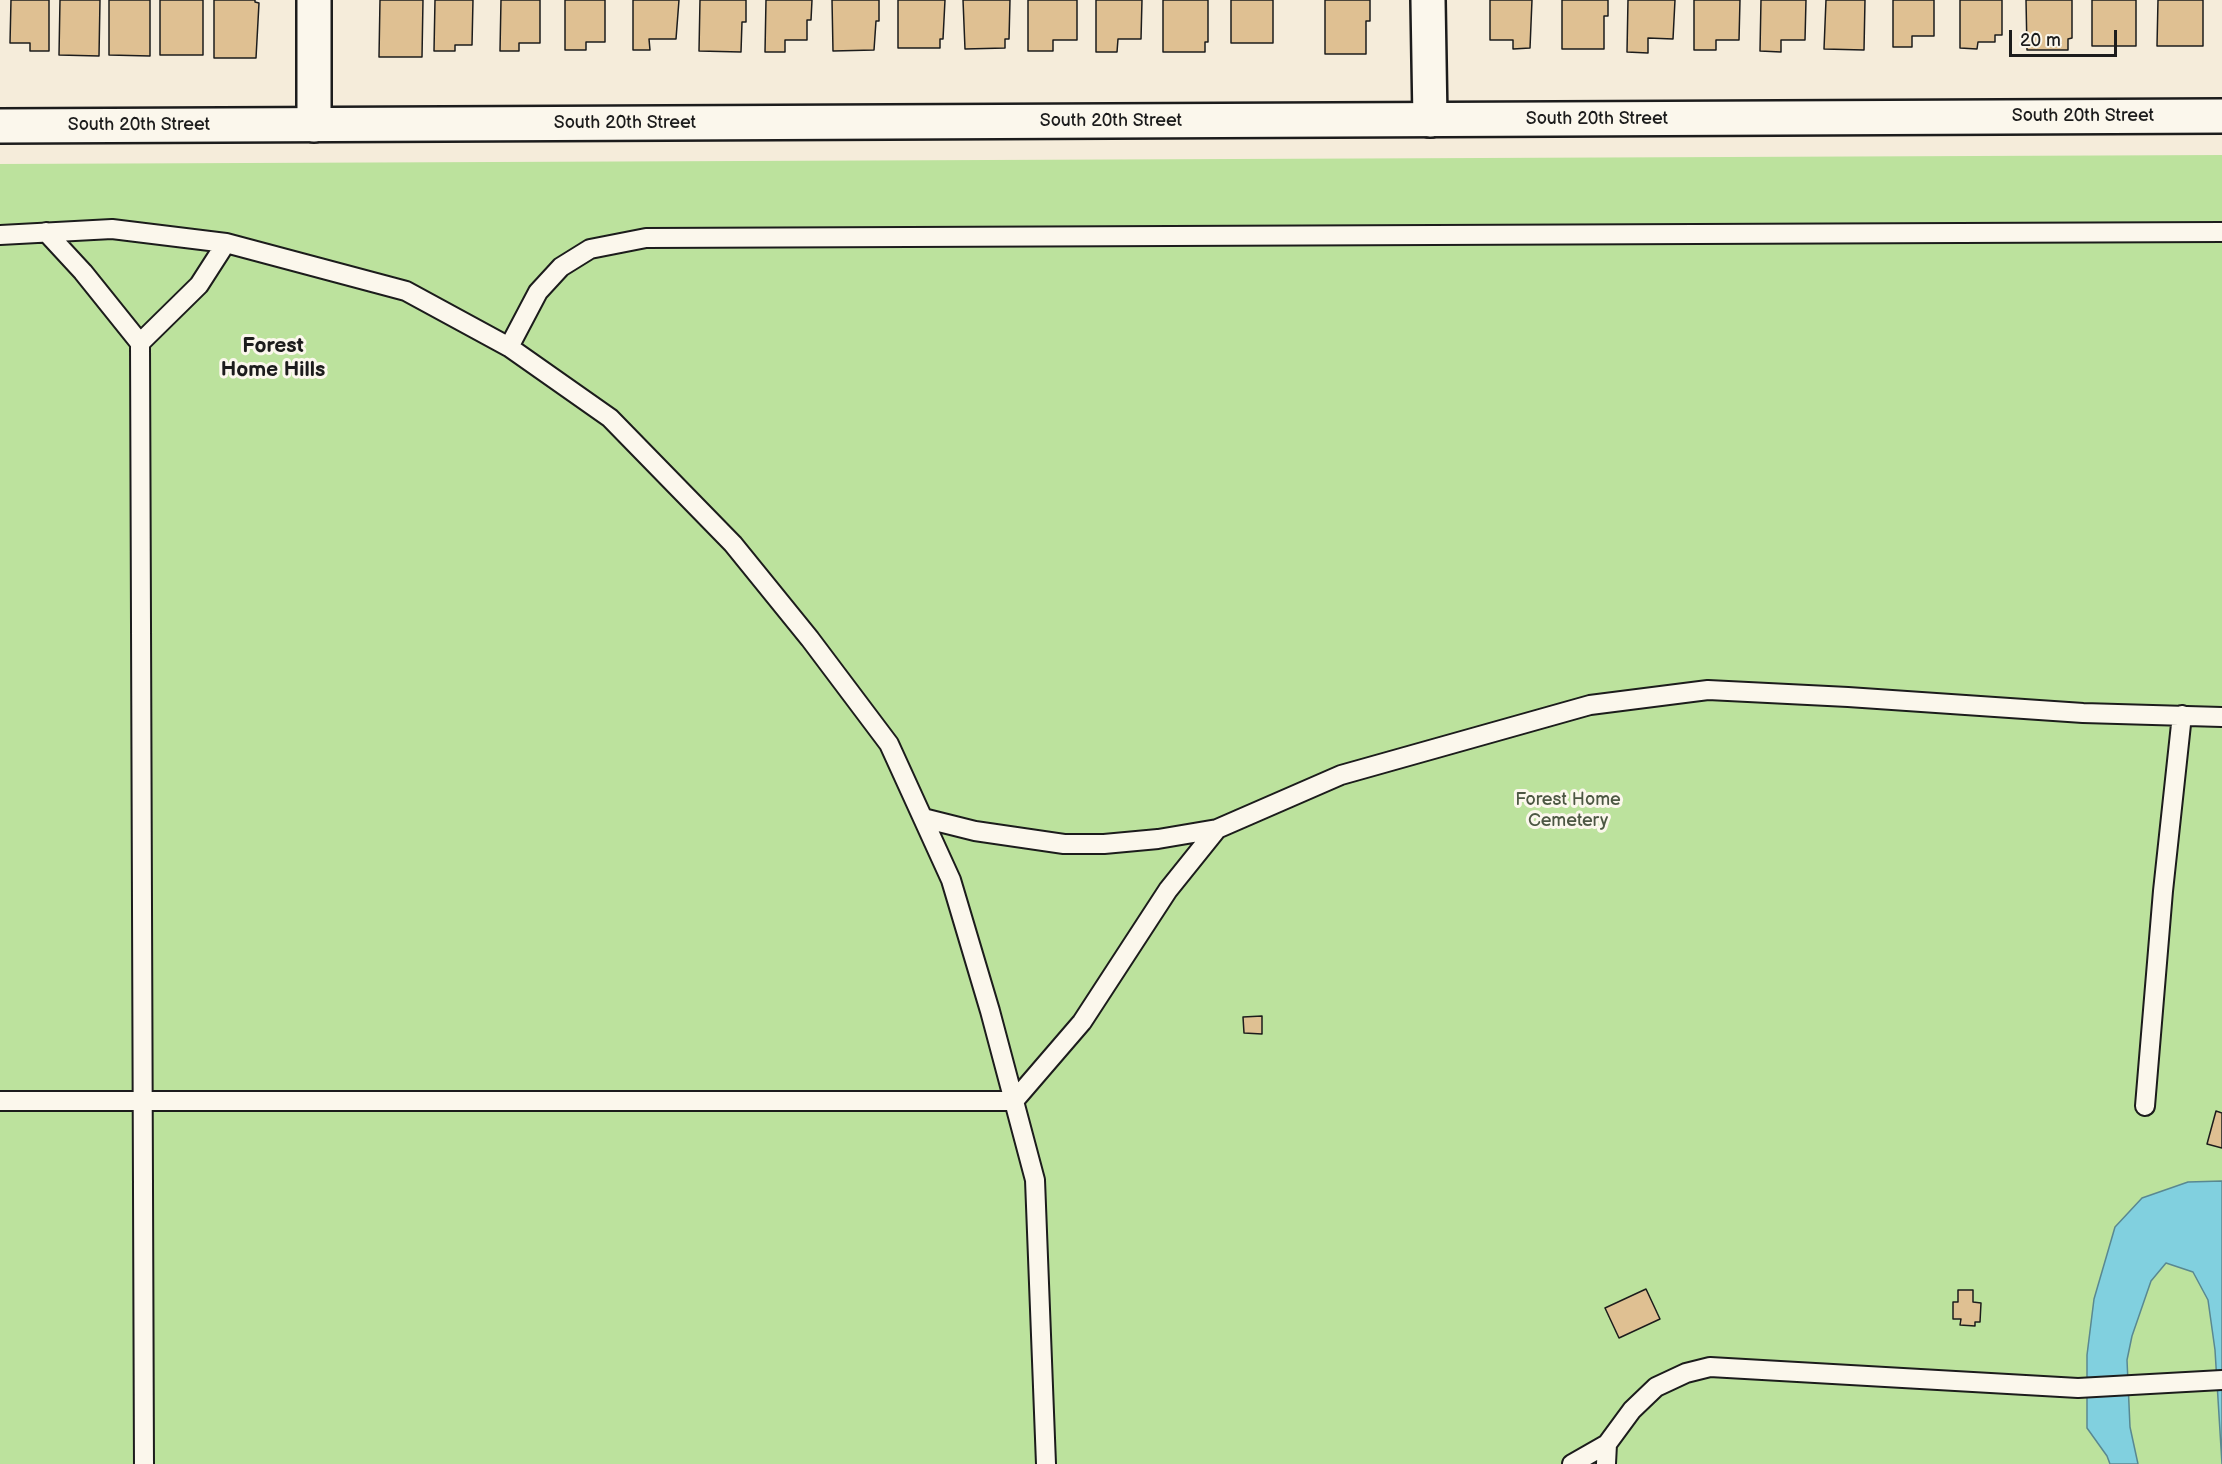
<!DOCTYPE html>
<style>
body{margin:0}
#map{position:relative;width:2222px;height:1464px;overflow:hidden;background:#f5ecda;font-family:"Balsamiq Sans",sans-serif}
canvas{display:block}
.scale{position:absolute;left:2009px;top:30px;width:108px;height:27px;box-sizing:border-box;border:3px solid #1c1c1c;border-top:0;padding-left:8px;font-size:18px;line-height:21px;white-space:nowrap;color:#1c1c1c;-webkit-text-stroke:4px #fbf7ec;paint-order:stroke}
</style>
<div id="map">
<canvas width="2222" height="1464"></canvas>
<div class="scale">20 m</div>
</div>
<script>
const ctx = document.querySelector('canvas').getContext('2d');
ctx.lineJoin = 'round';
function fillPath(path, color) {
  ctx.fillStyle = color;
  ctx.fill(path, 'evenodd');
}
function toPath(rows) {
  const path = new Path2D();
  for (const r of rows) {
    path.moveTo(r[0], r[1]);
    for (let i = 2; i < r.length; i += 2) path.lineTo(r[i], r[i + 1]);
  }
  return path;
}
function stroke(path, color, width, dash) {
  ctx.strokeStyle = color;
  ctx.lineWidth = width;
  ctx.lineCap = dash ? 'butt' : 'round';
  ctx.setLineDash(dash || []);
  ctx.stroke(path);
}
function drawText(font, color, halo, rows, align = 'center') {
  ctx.font = font + ' "Balsamiq Sans",sans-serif';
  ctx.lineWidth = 6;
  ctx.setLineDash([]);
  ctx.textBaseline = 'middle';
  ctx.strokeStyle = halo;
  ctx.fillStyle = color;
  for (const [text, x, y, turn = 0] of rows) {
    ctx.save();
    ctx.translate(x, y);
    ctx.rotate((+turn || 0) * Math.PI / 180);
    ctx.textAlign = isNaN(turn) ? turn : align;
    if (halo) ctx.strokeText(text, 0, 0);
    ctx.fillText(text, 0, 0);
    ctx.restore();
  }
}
fillPath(toPath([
 [2222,155,2222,1464,0,1464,0,164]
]), '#bce29d');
const water = toPath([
 [2222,1181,2222,1464,2215,1350,2208,1300,2193,1272,2166,1263,2151,1281,2132,1336,2127,1360,2130,1427,2138,1464,2110,1464,2107,1456,2087,1428,2087,1355,2094,1299,2115,1227,2142,1198,2188,1182,2222,1181]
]);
fillPath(water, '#81d0df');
stroke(water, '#598891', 1.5);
const building = toPath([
 [11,0,49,0,49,51,30,51,30,43,10,43,11,0],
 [60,0,100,0,99,56,59,55,60,0],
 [109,0,150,0,150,56,109,55,109,0],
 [160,0,203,0,203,55,160,55,160,0],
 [214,0,255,0,255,2,259,3,256,58,214,58,214,0],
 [380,0,423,0,422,57,379,57,380,0],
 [435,0,473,0,472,45,455,45,455,51,434,51,435,0],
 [501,0,540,0,540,43,519,43,519,51,500,51,501,0],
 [565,0,605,0,605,42,586,42,586,50,565,50,565,0],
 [633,0,679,0,676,39,649,39,650,50,633,50,633,0],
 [700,0,746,0,746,22,742,22,741,52,699,51,700,0],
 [766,0,812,0,811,20,807,20,807,40,785,40,785,52,765,52,766,0],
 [832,0,879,0,879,21,876,21,874,50,833,51,832,0],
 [898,0,945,0,943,39,940,39,940,48,898,48,898,0],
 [963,0,1010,0,1009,39,1005,39,1005,48,965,49,963,0],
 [1028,0,1077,0,1077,40,1053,40,1053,51,1028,51,1028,0],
 [1096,0,1142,0,1141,39,1118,39,1117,52,1096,52,1096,0],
 [1163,0,1208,0,1208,42,1205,42,1205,52,1163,52,1163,0],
 [1231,0,1273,0,1273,43,1231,43,1231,0],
 [1325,0,1370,0,1370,21,1366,21,1366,54,1325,54,1325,0],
 [1490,0,1532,0,1530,48,1513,49,1513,40,1490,40,1490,0],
 [1562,0,1608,0,1608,16,1604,16,1604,49,1562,49,1562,0],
 [1628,0,1675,0,1673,39,1648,38,1648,53,1627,52,1628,0],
 [1694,0,1740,0,1739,40,1716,40,1716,50,1694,50,1694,0],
 [1761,0,1806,0,1805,40,1781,40,1781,52,1760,51,1761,0],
 [1826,0,1865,0,1864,50,1824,49,1826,0],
 [1893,0,1934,0,1934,36,1912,36,1912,47,1893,47,1893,0],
 [1960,0,2002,0,2002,35,1995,35,1995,42,1978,42,1977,49,1960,48,1960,0],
 [2026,0,2072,0,2072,38,2068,39,2068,50,2027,50,2026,0],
 [2092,0,2136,0,2136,46,2092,46,2092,0],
 [2158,0,2203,0,2203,46,2157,46,2158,0],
 [1262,1016,1262,1034,1244,1033,1243,1017,1262,1016],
 [2216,1111,2222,1113,2222,1148,2207,1144,2216,1111],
 [1646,1289,1660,1319,1619,1338,1605,1308,1646,1289],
 [1958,1290,1973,1290,1973,1302,1981,1303,1980,1322,1975,1322,1975,1326,1960,1325,1961,1319,1953,1319,1953,1302,1958,1302,1958,1290]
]);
fillPath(building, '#dfc092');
stroke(building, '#1c1c1c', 1.5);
const lane = toPath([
 [46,232,83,272,140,343],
 [0,235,112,229,226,243,406,291,509,347,610,418,733,544,810,639,889,744,951,880,990,1011,1035,1180,1046,1464],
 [509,347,538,292,561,267,590,249,646,238,2222,232],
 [923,818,975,831,1064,844,1104,844,1158,839,1217,829],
 [0,1101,1014,1101,1082,1022,1168,890,1217,829,1341,775,1590,705,1708,690,1848,697,2083,713,2222,717],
 [2145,1106,2163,891,2182,715],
 [144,1464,140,343,199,285,226,243],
 [1572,1464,1607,1444],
 [1606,1464,1607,1444,1632,1410,1656,1387,1686,1373,1710,1367,2078,1388,2222,1380]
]);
const street = toPath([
 [1428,0,1430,120],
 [314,125,314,0]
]);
const secondary = toPath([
 [0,126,2222,116]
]);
stroke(lane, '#1c1c1c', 22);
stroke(street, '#1c1c1c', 38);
stroke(secondary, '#1c1c1c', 38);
stroke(lane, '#fbf7ec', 18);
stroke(street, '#fbf7ec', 33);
stroke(secondary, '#fbf7ec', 33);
drawText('18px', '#1c1c1c', '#fbf7ec', [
 ["South 20th Street",2083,116],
 ["South 20th Street",1597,119],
 ["South 20th Street",1111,121],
 ["South 20th Street",625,123],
 ["South 20th Street",139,125]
]);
drawText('18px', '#4c5743', '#fbf7ec', [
 ["Forest Home",1568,800],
 ["Cemetery",1568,821]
]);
drawText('bold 21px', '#1c1c1c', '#fbf7ec', [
 ["Forest",273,347],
 ["Home Hills",273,371]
]);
</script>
